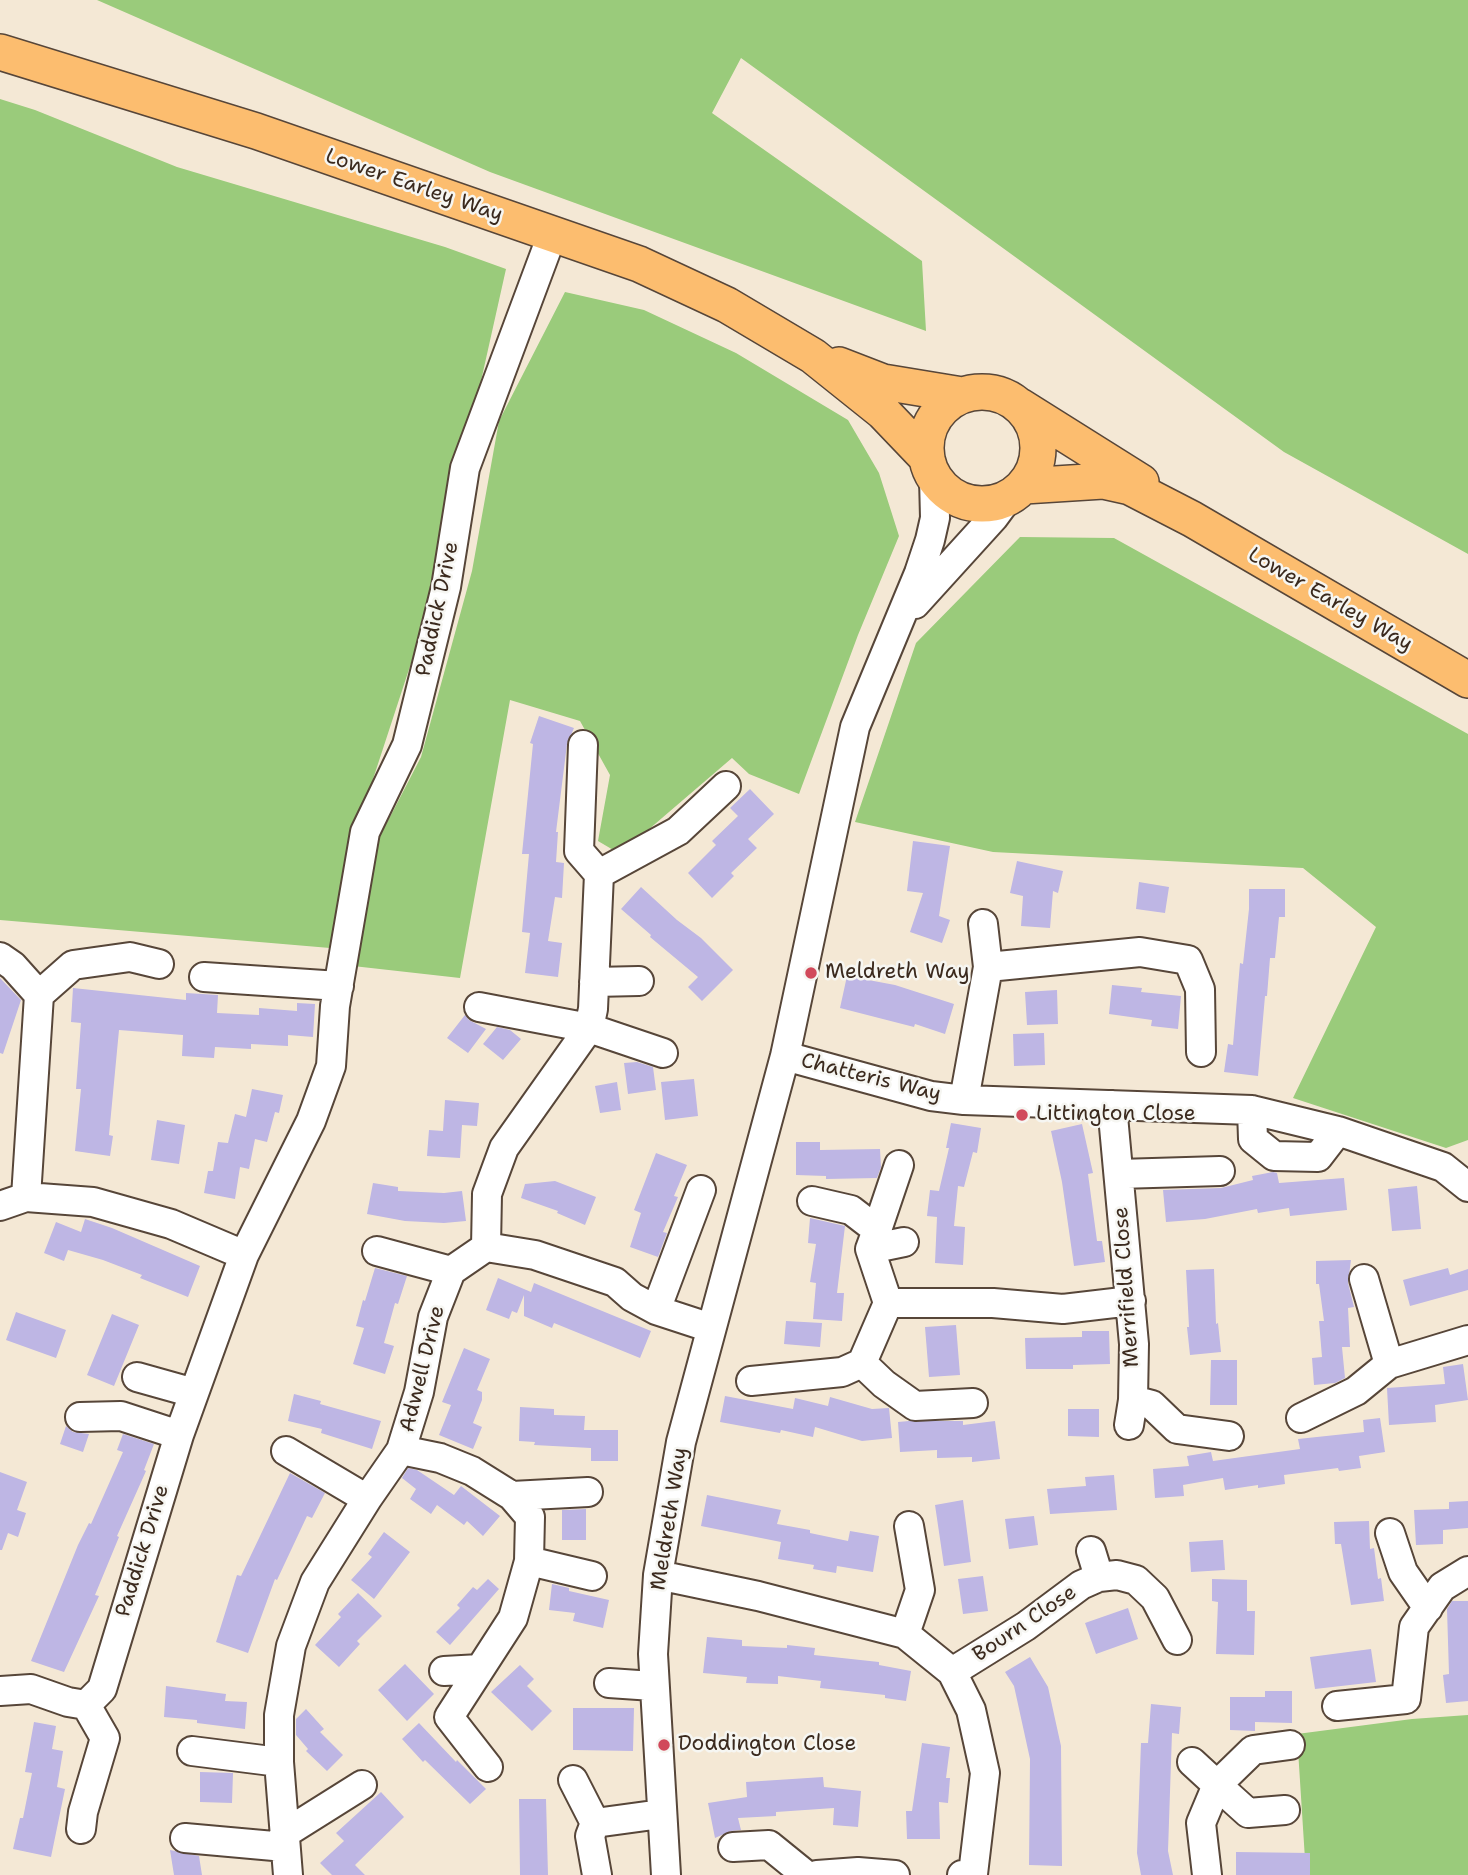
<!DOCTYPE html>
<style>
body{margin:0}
canvas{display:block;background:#f4e8d5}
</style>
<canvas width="1468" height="1875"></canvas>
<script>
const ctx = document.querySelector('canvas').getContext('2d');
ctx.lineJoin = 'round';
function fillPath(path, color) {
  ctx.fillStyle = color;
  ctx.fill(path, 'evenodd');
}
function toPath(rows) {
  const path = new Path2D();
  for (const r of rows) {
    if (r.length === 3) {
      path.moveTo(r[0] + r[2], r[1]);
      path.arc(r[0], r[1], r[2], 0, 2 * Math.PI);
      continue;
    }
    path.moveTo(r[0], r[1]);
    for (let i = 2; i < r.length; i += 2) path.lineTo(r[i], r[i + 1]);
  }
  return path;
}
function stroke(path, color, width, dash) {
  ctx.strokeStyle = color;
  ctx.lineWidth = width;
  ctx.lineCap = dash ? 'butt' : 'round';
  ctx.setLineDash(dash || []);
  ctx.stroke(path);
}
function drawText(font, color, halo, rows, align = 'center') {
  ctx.font = font + ' "Shantell Sans",sans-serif';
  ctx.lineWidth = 5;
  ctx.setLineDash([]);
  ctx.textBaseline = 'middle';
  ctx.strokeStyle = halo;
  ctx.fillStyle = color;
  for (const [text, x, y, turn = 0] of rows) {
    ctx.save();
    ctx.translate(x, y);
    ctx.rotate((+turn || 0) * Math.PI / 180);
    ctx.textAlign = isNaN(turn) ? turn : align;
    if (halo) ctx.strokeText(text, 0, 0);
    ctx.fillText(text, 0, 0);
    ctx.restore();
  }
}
fillPath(toPath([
 [97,0,1468,0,1468,554,1284,452,741,58,712,113,922,261,926,331,490,172],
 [0,99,35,110,177,167,445,247,506,269,433,596,356,831,334,938,330,948,0,920],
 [565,292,644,310,736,353,848,420,879,473,899,536,858,635,799,794,749,774,732,758,620,854,598,841,610,775,580,721,510,700,460,978,353,966,376,844,421,757,472,571,499,421],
 [1020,537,1114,538,1468,734,1468,1140,1446,1148,1293,1098,1376,927,1303,868,993,852,855,822,916,643],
 [1468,1715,1468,1875,1306,1875,1297,1734,1412,1719]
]), '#9acb7b');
fillPath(toPath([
 [539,716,574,728,567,744,556,832,558,832,556,862,564,863,562,898,555,897,548,941,562,943,558,977,525,973,530,933,522,932,529,854,522,854,533,744,530,743],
 [750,789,774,814,748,839,757,848,731,873,734,876,712,898,688,873,716,845,712,841,738,816,730,808],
 [913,841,950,846,939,916,950,920,942,943,910,932,923,893,907,891],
 [1017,861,1063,871,1058,893,1053,891,1050,928,1021,926,1023,896,1010,893],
 [1139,882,1169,887,1165,913,1136,909],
 [641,887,677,920,701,938,733,970,702,1001,688,987,698,977,650,937,651,935,621,909],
 [1249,889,1285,889,1285,917,1279,917,1275,958,1270,958,1267,996,1265,996,1258,1076,1224,1072,1228,1044,1233,1045,1240,963,1243,964,1249,909],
 [847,976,895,985,954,1004,945,1034,915,1024,914,1027,840,1008],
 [0,978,21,1000,3,1054,0,1053],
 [1112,985,1142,988,1141,992,1181,996,1178,1029,1151,1026,1152,1020,1109,1014],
 [73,988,186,1000,186,993,218,995,217,1013,259,1015,259,1008,297,1011,297,1003,315,1004,313,1037,288,1035,288,1046,251,1044,251,1049,215,1047,214,1058,182,1056,183,1035,119,1030,109,1135,113,1136,110,1156,75,1151,81,1089,76,1089,81,1023,71,1022],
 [1057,990,1058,1024,1027,1025,1025,992],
 [465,1015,469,1020,486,1029,468,1053,447,1038],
 [497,1027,510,1030,521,1039,503,1060,483,1044],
 [1044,1033,1045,1065,1014,1066,1013,1034],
 [637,1062,653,1067,656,1090,628,1094,624,1063],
 [694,1079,698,1116,665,1120,661,1082],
 [617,1082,621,1110,600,1113,595,1086],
 [252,1089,283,1095,279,1113,275,1112,267,1142,255,1139,249,1169,240,1167,235,1199,204,1193,208,1171,213,1171,218,1142,228,1143,235,1114,246,1117],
 [445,1100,479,1103,477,1126,462,1125,460,1158,427,1156,429,1130,443,1131],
 [157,1120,185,1125,179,1164,151,1160],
 [951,1123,981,1128,977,1153,973,1152,964,1187,958,1186,954,1226,965,1227,963,1265,935,1263,937,1217,927,1216,930,1190,939,1191,949,1148,946,1148],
 [1082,1124,1093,1173,1088,1174,1097,1241,1102,1241,1105,1262,1074,1266,1062,1182,1051,1131],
 [796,1142,820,1142,820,1150,880,1149,881,1167,877,1178,826,1179,826,1176,796,1175],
 [656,1153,687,1165,674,1196,678,1197,663,1232,667,1233,658,1257,630,1247,641,1213,634,1210],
 [1273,1172,1277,1173,1279,1183,1344,1178,1347,1210,1290,1216,1289,1208,1258,1213,1257,1209,1205,1219,1166,1222,1163,1190,1221,1188,1253,1180,1252,1176],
 [555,1181,596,1197,585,1225,557,1213,558,1211,521,1198,525,1184],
 [373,1183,398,1187,398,1191,444,1193,462,1191,466,1221,444,1223,405,1221,367,1214],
 [1417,1186,1421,1229,1392,1231,1388,1189],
 [810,1218,845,1226,837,1293,844,1293,842,1321,813,1319,816,1283,810,1282,816,1244,808,1243],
 [85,1219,112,1228,200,1266,188,1297,140,1278,142,1275,103,1260,68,1250,64,1261,44,1253,56,1222,81,1232],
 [1351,1260,1348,1283,1354,1307,1348,1308,1350,1347,1342,1347,1345,1378,1335,1383,1314,1385,1312,1358,1322,1357,1319,1321,1324,1321,1319,1284,1316,1284,1316,1261],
 [375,1268,407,1276,398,1304,395,1303,384,1343,394,1346,385,1374,353,1364,364,1328,356,1326,363,1300,365,1301],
 [1448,1268,1450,1275,1468,1269,1468,1290,1410,1306,1403,1280],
 [1214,1269,1216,1324,1218,1323,1221,1352,1190,1355,1187,1327,1189,1327,1186,1270],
 [498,1278,531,1292,534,1283,651,1331,640,1358,554,1323,552,1328,524,1316,524,1295,517,1313,512,1311,509,1319,486,1310],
 [16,1312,66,1330,56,1358,6,1340],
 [112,1314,139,1325,114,1386,87,1375],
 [786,1321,822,1323,820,1347,784,1344],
 [956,1325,960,1375,929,1377,925,1327],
 [1082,1331,1109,1331,1110,1364,1073,1365,1073,1369,1026,1369,1025,1338,1082,1337],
 [464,1348,490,1359,477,1390,482,1392,482,1400,473,1423,482,1427,473,1449,439,1435,451,1405,442,1402],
 [1211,1360,1237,1360,1237,1405,1210,1405],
 [1463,1364,1468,1400,1435,1405,1436,1422,1389,1425,1387,1388,1445,1384,1443,1367],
 [294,1394,321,1401,320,1404,381,1421,372,1449,321,1433,322,1429,288,1421],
 [725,1396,793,1409,795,1398,828,1406,830,1397,872,1409,889,1408,892,1438,862,1441,815,1427,813,1437,781,1430,780,1433,720,1422],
 [520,1407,554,1409,554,1415,585,1416,584,1430,618,1430,618,1461,591,1461,591,1448,534,1445,535,1442,519,1441],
 [1068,1409,1099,1409,1099,1437,1068,1436],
 [1380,1418,1385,1452,1359,1456,1361,1468,1339,1471,1338,1468,1284,1475,1285,1484,1258,1488,1258,1485,1225,1490,1223,1478,1183,1485,1184,1496,1155,1498,1153,1469,1189,1466,1187,1456,1211,1452,1213,1461,1300,1449,1298,1439,1364,1432,1363,1420],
 [909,1421,963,1421,963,1425,995,1421,1000,1459,972,1462,972,1457,937,1458,937,1450,900,1452,898,1422],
 [66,1426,73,1432,89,1434,83,1452,60,1444],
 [123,1434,154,1444,144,1470,146,1471,117,1536,119,1537,95,1595,99,1596,64,1672,31,1661,78,1545,89,1523,91,1524,123,1452,117,1450],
 [408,1468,417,1470,454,1495,461,1486,500,1516,483,1536,467,1521,464,1525,437,1505,431,1514,410,1499,416,1489,402,1478],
 [0,1472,27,1482,17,1510,26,1513,18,1537,8,1533,2,1550,0,1550],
 [290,1473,325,1493,312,1518,307,1516,277,1580,275,1579,248,1653,216,1642,237,1575,241,1576],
 [1114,1475,1117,1510,1050,1514,1047,1489,1086,1486,1085,1477],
 [707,1495,781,1510,777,1524,810,1530,810,1533,848,1541,850,1531,879,1536,873,1572,837,1566,836,1573,813,1569,814,1565,778,1559,781,1542,701,1526],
 [963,1500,971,1562,944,1566,935,1505],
 [1468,1501,1468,1528,1443,1530,1443,1544,1416,1545,1414,1510,1449,1509,1449,1502],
 [586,1509,586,1540,562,1540,562,1510],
 [1034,1516,1038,1545,1009,1549,1005,1519],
 [1369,1521,1370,1549,1374,1548,1378,1579,1381,1578,1384,1601,1351,1605,1341,1544,1335,1544,1334,1522],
 [384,1532,410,1552,374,1599,351,1580,372,1557,368,1554],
 [1223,1540,1225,1570,1191,1572,1189,1542],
 [983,1576,988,1611,963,1614,958,1579],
 [488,1579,499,1589,450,1645,436,1632,460,1608,457,1605,473,1587,477,1590],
 [1212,1579,1247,1580,1247,1611,1255,1611,1254,1655,1216,1654,1218,1602,1212,1601],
 [552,1584,569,1588,569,1591,609,1600,603,1628,573,1621,575,1613,549,1610],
 [358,1593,382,1616,357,1641,360,1644,339,1667,315,1645,341,1617,338,1614],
 [1452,1601,1468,1601,1468,1701,1446,1703,1443,1675,1449,1674,1447,1609],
 [1128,1608,1138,1639,1096,1654,1085,1623],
 [707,1637,742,1640,742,1646,787,1648,787,1645,815,1648,814,1655,879,1662,879,1665,911,1671,906,1701,885,1698,885,1695,820,1688,821,1681,778,1676,778,1684,746,1683,747,1677,703,1673],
 [1371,1649,1376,1682,1315,1689,1310,1657],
 [1030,1657,1048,1687,1061,1746,1062,1866,1029,1865,1030,1759,1014,1686,1005,1672],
 [405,1664,434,1694,407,1721,378,1690],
 [520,1665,534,1679,527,1686,552,1711,532,1731,491,1692],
 [166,1686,226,1694,225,1701,247,1702,245,1729,197,1723,197,1720,164,1717],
 [1265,1691,1292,1691,1292,1723,1255,1722,1255,1731,1230,1730,1230,1697,1265,1697],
 [1151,1704,1181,1707,1179,1734,1172,1733,1168,1851,1173,1875,1141,1875,1137,1853,1141,1743,1148,1743],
 [573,1708,634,1708,633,1751,573,1750],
 [306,1709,324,1729,320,1732,343,1755,327,1771,306,1751,308,1749,296,1735,296,1719],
 [34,1722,56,1726,52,1749,63,1751,57,1787,65,1789,51,1857,13,1849,20,1818,23,1818,32,1773,25,1772],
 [419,1723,456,1762,457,1760,486,1789,470,1804,425,1760,423,1762,402,1739],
 [922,1743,950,1747,946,1778,950,1778,948,1803,939,1802,940,1839,907,1839,906,1811,912,1811],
 [200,1772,233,1773,232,1803,200,1802],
 [823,1777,824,1787,861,1791,858,1827,833,1825,834,1808,776,1812,776,1816,738,1818,741,1830,731,1831,715,1838,708,1803,747,1797,746,1782],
 [381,1792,404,1817,355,1865,365,1875,332,1875,320,1863,344,1841,336,1833],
 [519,1799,546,1799,548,1875,520,1875],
 [170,1850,199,1856,202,1875,174,1875],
 [1236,1852,1310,1853,1310,1875,1236,1875]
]), '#beb6e4');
const minor = toPath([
 [915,604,994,517,1008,498],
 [599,874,678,831,726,786],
 [0,957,13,966,39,995,26,1197],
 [988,967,1140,952,1188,960,1200,989,1201,1052],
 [204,977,339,986],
 [594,982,639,981],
 [39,995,73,965,130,957,159,964],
 [479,1007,589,1028,663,1053],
 [785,1056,931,1096,964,1100,1252,1110,1338,1131,1443,1167,1468,1187],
 [964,1100,988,967,983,924],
 [1112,1105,1134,1344,1133,1400,1129,1425],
 [1252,1110,1253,1139,1274,1156,1318,1157,1338,1131],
 [1119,1174,1220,1171],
 [812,1201,851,1210,877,1230,870,1249,888,1303,993,1303,1063,1309,1131,1301],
 [0,1206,26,1197,93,1202,171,1224,244,1255],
 [877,1230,899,1165],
 [486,1247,487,1194,504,1148,589,1028,593,1009,599,874,579,851,583,745],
 [870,1249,904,1242],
 [377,1251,451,1271],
 [1364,1279,1389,1364],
 [656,1310,701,1190],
 [862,1363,884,1384,915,1406,973,1403],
 [137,1377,194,1393],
 [751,1381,842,1372,862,1363,888,1303],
 [1133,1400,1152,1405,1177,1429,1229,1436],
 [80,1417,121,1416,179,1435],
 [1301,1418,1356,1391,1389,1364,1468,1340],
 [401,1450,440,1458,472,1471,512,1496,530,1517,529,1561,513,1618,449,1717,488,1767],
 [286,1451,367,1499],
 [512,1496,588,1492],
 [1390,1533,1403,1572,1428,1608],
 [529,1561,592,1576],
 [658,1575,758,1596,905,1634,952,1672,971,1710,985,1773,973,1874,962,1875],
 [1099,1577,1117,1575,1136,1580,1155,1598,1177,1640],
 [905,1634,920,1590,909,1526],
 [444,1671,480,1669],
 [952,1672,1026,1626,1081,1585,1099,1577,1091,1551],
 [609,1683,653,1686],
 [0,1691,31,1689,68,1702,86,1705],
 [86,1705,102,1689,179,1435,244,1255,311,1121,331,1066,335,1006,365,832,407,745,446,587,465,468,552,235],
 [1337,1706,1406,1699,1414,1627,1442,1587,1468,1571],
 [192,1751,279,1762],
 [1192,1762,1217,1785,1201,1823,1207,1875],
 [573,1780,595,1823],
 [1285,1810,1248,1813,1217,1785,1253,1750,1290,1745],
 [81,1829,83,1812,105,1738,86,1705],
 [284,1834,362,1785],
 [185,1838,285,1847],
 [733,1847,769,1845,806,1875],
 [288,1875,279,1762,279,1715,291,1646,315,1582,367,1499,401,1450,419,1392,433,1317,451,1271,486,1247,535,1255,615,1282,632,1297,656,1310,711,1328],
 [597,1875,590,1836,595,1823,661,1814],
 [666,1875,653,1654,658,1575,681,1442,785,1056,855,727,919,573,930,540,935,518,934,478],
 [817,1875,858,1872,895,1875]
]);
const major = toPath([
 [0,52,256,131,639,264,727,305,813,356,883,412,927,458],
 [839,365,883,382,962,395],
 [982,448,56],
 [1020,406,1141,482],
 [1024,486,1103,481,1130,487,1192,519,1468,680]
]);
stroke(minor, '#574639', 32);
stroke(major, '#574639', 38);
stroke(minor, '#fff', 28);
stroke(major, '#fcbd6f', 35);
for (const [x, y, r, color] of [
 [811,973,7,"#d1495b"],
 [1022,1115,7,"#d1495b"],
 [664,1745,7,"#d1495b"]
]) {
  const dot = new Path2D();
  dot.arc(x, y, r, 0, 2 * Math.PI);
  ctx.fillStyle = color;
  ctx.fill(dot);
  stroke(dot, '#f6f6f2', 2.5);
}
drawText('21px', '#3b2a1e', '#f6f6f2', [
 ["Lower Earley Way",414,186,19],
 ["Lower Earley Way",1330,600,30],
 ["Paddick Drive",438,609,-78],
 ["Chatteris Way",871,1078,14],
 ["Merrifield Close",1127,1287,-94],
 ["Adwell Drive",423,1369,-76],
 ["Meldreth Way",670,1519,-81],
 ["Paddick Drive",143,1551,-73],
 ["Bourn Close",1025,1624,-34]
]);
drawText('21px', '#3b2a1e', '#f6f6f2', [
 ["Meldreth Way",825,973],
 ["Littington Close",1036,1115],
 ["Doddington Close",678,1745]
], 'left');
</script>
